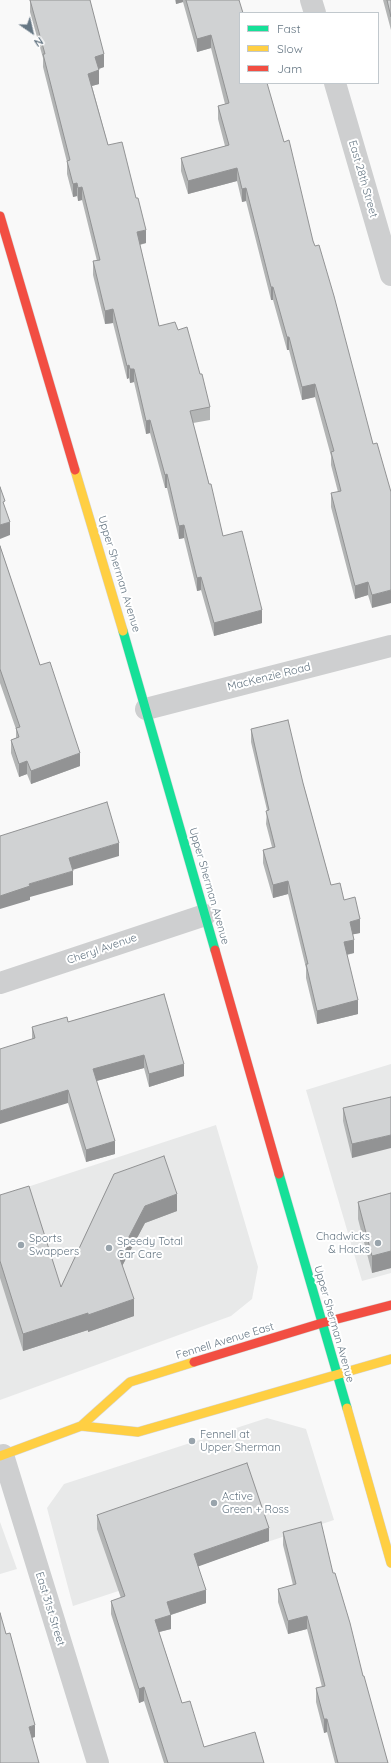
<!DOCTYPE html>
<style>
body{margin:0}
#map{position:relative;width:391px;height:1763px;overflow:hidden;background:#f9f9f9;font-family:Quicksand,sans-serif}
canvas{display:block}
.legend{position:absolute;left:239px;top:12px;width:140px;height:72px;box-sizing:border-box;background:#fff;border:1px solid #c1c8cd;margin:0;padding:5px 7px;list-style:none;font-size:12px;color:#657683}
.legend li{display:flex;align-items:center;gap:8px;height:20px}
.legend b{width:20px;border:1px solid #c1c8cd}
.north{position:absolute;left:12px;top:12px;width:40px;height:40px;-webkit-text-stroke:3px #fff;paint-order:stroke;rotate:146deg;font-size:11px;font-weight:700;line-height:16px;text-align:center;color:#657683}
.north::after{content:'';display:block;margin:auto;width:14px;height:18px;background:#657683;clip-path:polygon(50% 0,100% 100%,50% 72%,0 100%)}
</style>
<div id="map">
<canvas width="391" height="1763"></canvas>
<ul class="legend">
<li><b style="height:5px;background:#16e098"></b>Fast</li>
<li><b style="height:5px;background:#ffcf43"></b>Slow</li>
<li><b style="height:5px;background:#f24e42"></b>Jam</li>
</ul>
<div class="north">N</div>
</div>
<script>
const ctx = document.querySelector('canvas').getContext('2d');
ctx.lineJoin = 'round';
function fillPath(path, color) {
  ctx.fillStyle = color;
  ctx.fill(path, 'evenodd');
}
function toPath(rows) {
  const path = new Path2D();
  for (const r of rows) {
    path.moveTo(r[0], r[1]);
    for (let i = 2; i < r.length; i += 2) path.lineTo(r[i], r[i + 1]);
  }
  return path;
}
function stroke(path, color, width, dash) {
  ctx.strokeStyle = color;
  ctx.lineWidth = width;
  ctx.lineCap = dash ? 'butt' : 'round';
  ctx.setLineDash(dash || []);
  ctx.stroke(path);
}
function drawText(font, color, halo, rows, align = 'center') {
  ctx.font = font + ' Quicksand,sans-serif';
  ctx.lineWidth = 4;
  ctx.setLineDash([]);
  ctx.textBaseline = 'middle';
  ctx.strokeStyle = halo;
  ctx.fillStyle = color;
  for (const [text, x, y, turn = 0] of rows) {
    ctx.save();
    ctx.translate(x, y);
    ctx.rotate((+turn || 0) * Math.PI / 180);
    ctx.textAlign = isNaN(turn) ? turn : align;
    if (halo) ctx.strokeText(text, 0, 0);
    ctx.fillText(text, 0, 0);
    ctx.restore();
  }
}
fillPath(toPath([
 [391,1064,391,1273,362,1281,306,1090],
 [216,1125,258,1267,252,1299,231,1316,0,1400,0,1196],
 [267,1418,306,1429,334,1520,73,1606,47,1508,64,1484],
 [0,1522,17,1569,0,1574]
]), '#e8e9e9');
const fast = toPath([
 [123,631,215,950],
 [279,1174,347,1408]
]);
const slow = toPath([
 [75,470,123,631],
 [347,1408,391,1563],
 [81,1426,138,1432,391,1359],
 [0,1456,81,1426,130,1382,194,1362]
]);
const jam = toPath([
 [0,216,75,470],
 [215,950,279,1174],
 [194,1362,322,1323,391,1305]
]);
stroke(fast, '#d5d6d7', 10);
stroke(slow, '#d5d6d7', 10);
stroke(jam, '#d5d6d7', 10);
stroke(toPath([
 [311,0,315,13],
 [335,83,391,275],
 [146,709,391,646],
 [0,983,205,915],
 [3,1455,98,1763]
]), '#cecfd0', 22);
stroke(fast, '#16e098', 9);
stroke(slow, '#ffcf43', 9);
stroke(jam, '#f24e42', 9);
fillPath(toPath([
 [30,0,90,0,104,67,99,69,99,84,92,86,108,145,146,243,140,245,159,326,178,330,210,407,210,420,193,423,223,536,262,623,214,636,201,590,197,591,184,538,179,539,167,488,165,488,150,433,146,434,134,382,130,383,129,378,127,379,113,323,105,324,93,275,93,261,97,261,82,200,78,201,77,196,73,197,67,174,67,162,43,67,43,58,30,12],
 [175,0,239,0,240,13,313,241,373,444,372,608,368,595,355,599,331,507,331,493,338,492,331,465,331,456,315,397,302,400,289,350,287,350,273,300,271,300,246,201,242,202,237,181,188,194,181,171,181,158,225,146,218,119,218,106,225,104,211,48,197,52,183,2,176,4],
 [383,0,391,0,391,30],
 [0,546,40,665,80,766,31,784,27,774,19,777,11,753,11,740,16,738,16,729,0,683],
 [251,729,303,783,331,885,344,900,360,933,353,934,354,953,347,955,358,1014,317,1024,306,978,306,968,288,894,273,898,263,863,263,850,272,847,266,824,267,810,251,742],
 [164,994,184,1076,149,1087,144,1068,96,1081,115,1154,86,1162,68,1103,32,1039,32,1027,68,1022],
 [391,1097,352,1158,343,1121,343,1108],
 [114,1174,177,1211,145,1223,122,1266,134,1316,88,1332,88,1330,23,1351,0,1278,0,1195,61,1287],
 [391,1193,391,1268,372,1273,358,1219,358,1202],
 [97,1515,269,1541,198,1566,206,1603,171,1615,171,1629,159,1632,182,1703,204,1747,264,1763,164,1763,144,1701,139,1703,111,1614,111,1601,121,1598,97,1529],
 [283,1532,333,1573,388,1763,335,1763,327,1732,324,1733,316,1702,316,1688,322,1687,307,1629,288,1634,278,1602,278,1589,293,1585,283,1545]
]), '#b3b5b5');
fillPath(toPath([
 [176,0,183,0,183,2,176,4],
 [211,35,211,48,197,52,197,39],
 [104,54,104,67,95,70,95,57],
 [99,70,99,84,88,87,88,74],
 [237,168,237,181,188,194,188,181],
 [77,183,77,196,73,197,73,184],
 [82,187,82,200,78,201,78,188],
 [246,188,246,201,242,202,242,189],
 [146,230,146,243,137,245,137,232],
 [271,287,273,287,273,300,271,300],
 [113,309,113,323,105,324,105,311],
 [287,337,289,337,289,350,287,350],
 [129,365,129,378,127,379,127,366],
 [130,369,134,369,134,382,130,383],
 [315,384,315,397,302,400,302,387],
 [150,420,150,433,146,434,146,421],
 [167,474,167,488,165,488,165,475],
 [10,522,10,535,0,539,0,525],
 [184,525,184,538,179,539,179,526],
 [201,577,201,590,197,591,197,578],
 [368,582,368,595,355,599,355,586],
 [391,590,391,603,372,608,372,595],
 [262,610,262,623,214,636,214,623],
 [80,753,80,766,31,784,31,771],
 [27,761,27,774,19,777,19,764],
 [119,843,119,856,69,871,69,858],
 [73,871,73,885,30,897,30,900,0,909,0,896,29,884],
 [288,881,288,894,273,898,273,885],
 [360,919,360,933,350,935,350,922],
 [354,940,354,953,344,955,344,942],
 [358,1000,358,1014,317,1024,317,1011],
 [144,1055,144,1068,93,1082,93,1069],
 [184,1064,184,1076,149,1087,149,1074],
 [68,1090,68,1103,0,1124,0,1111],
 [391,1135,391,1148,352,1158,352,1144],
 [115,1141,115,1154,86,1162,86,1150],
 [177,1194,177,1211,145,1223,119,1272,119,1256,145,1206],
 [391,1251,391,1268,372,1273,372,1256],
 [134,1299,134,1316,88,1332,88,1315],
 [88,1313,88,1330,23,1351,23,1334],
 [269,1528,269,1541,194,1568,194,1554],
 [206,1590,206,1603,167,1616,167,1602],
 [171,1615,171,1629,155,1633,155,1620],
 [307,1616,307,1629,288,1634,288,1621],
 [144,1687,144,1701,139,1703,139,1689],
 [324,1719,327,1719,327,1732,324,1733],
 [35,1725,35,1737,29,1739,29,1727]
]), '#929394');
const building = toPath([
 [30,0,90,0,104,54,95,57,99,70,88,74,108,145,122,142,136,198,138,198,146,230,137,232,159,326,175,322,178,330,187,327,200,374,202,374,210,407,190,411,209,484,211,484,223,536,242,531,262,610,214,623,201,577,197,578,184,525,179,526,167,474,165,475,150,420,146,421,134,369,130,369,129,365,127,366,113,309,105,311,93,261,100,260,82,187,78,188,77,183,73,184,67,161,70,160,43,54,45,54,30,0],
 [186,0,239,0,243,13,240,13,240,83,267,83,284,142,289,140,313,241,315,246,319,245,334,296,373,444,377,443,391,492,391,590,372,595,368,582,355,586,331,493,341,491,331,452,334,451,315,384,302,387,289,337,287,337,273,287,271,287,246,188,242,189,237,168,188,181,181,158,229,145,218,106,229,103,211,35,197,39,186,0],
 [387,0,391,0,391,17,387,0],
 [0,487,5,501,3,502,10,522,0,525,0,487],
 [0,546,40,665,50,662,80,753,31,771,27,761,19,764,11,740,19,737,16,728,20,727,0,669,0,546],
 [288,720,303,783,331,885,340,883,344,900,355,897,360,919,350,922,354,940,344,942,358,1000,317,1011,306,964,308,964,288,881,273,885,263,850,275,847,266,811,269,810,251,729,288,720],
 [107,802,119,843,69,858,73,871,29,884,30,886,0,896,0,836,107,802],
 [164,994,184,1064,149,1074,144,1055,93,1069,115,1141,86,1150,68,1090,0,1111,0,1049,35,1038,32,1027,67,1017,68,1022,164,994],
 [391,1097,391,1135,352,1144,343,1108,391,1097],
 [164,1156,177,1194,145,1206,119,1256,134,1299,88,1315,88,1313,23,1334,0,1261,0,1195,29,1186,61,1287,114,1174,164,1156],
 [391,1193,391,1251,372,1256,358,1202,391,1193],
 [247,1463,269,1528,194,1554,206,1590,167,1602,171,1615,155,1620,182,1703,190,1701,204,1747,255,1732,264,1763,168,1763,144,1687,139,1689,111,1601,125,1596,97,1515,247,1463],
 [321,1522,333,1573,335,1573,350,1623,363,1676,364,1676,388,1763,338,1763,327,1719,324,1719,316,1688,325,1686,307,1616,288,1621,278,1589,296,1584,283,1532,321,1522],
 [0,1613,6,1634,10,1633,35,1725,29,1727,39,1763,0,1763,0,1613]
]);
fillPath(building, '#d0d2d3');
stroke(building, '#929394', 1);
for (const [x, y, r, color] of [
 [378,1243,4,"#99a4ac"],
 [21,1245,4,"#99a4ac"],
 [109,1248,4,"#99a4ac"],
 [192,1441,4,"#99a4ac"],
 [214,1503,4,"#99a4ac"]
]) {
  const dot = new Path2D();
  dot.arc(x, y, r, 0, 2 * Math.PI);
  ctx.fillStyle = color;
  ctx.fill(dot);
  stroke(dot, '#fff', 1.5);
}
drawText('11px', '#657683', '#fff', [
 ["East 28th Street",363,179,74],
 ["Upper Sherman Avenue",119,574,73],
 ["MacKenzie Road",269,677,-14],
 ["Upper Sherman Avenue",209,886,74],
 ["Cheryl Avenue",102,949,-19],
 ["Upper Sherman Avenue",334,1324,74],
 ["Fennell Avenue East",225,1341,-17],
 ["East 31st Street",50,1609,73]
]);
drawText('11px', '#657683', '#fff', [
 ["Chadwicks",370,1237,"right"],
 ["& Hacks",370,1250,"right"],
 ["Sports",29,1239],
 ["Swappers",29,1252],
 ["Speedy Total",117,1242],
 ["Car Care",117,1255],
 ["Fennell at",200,1435],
 ["Upper Sherman",200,1448],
 ["Active",222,1497],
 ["Green + Ross",222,1510]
], 'left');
</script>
